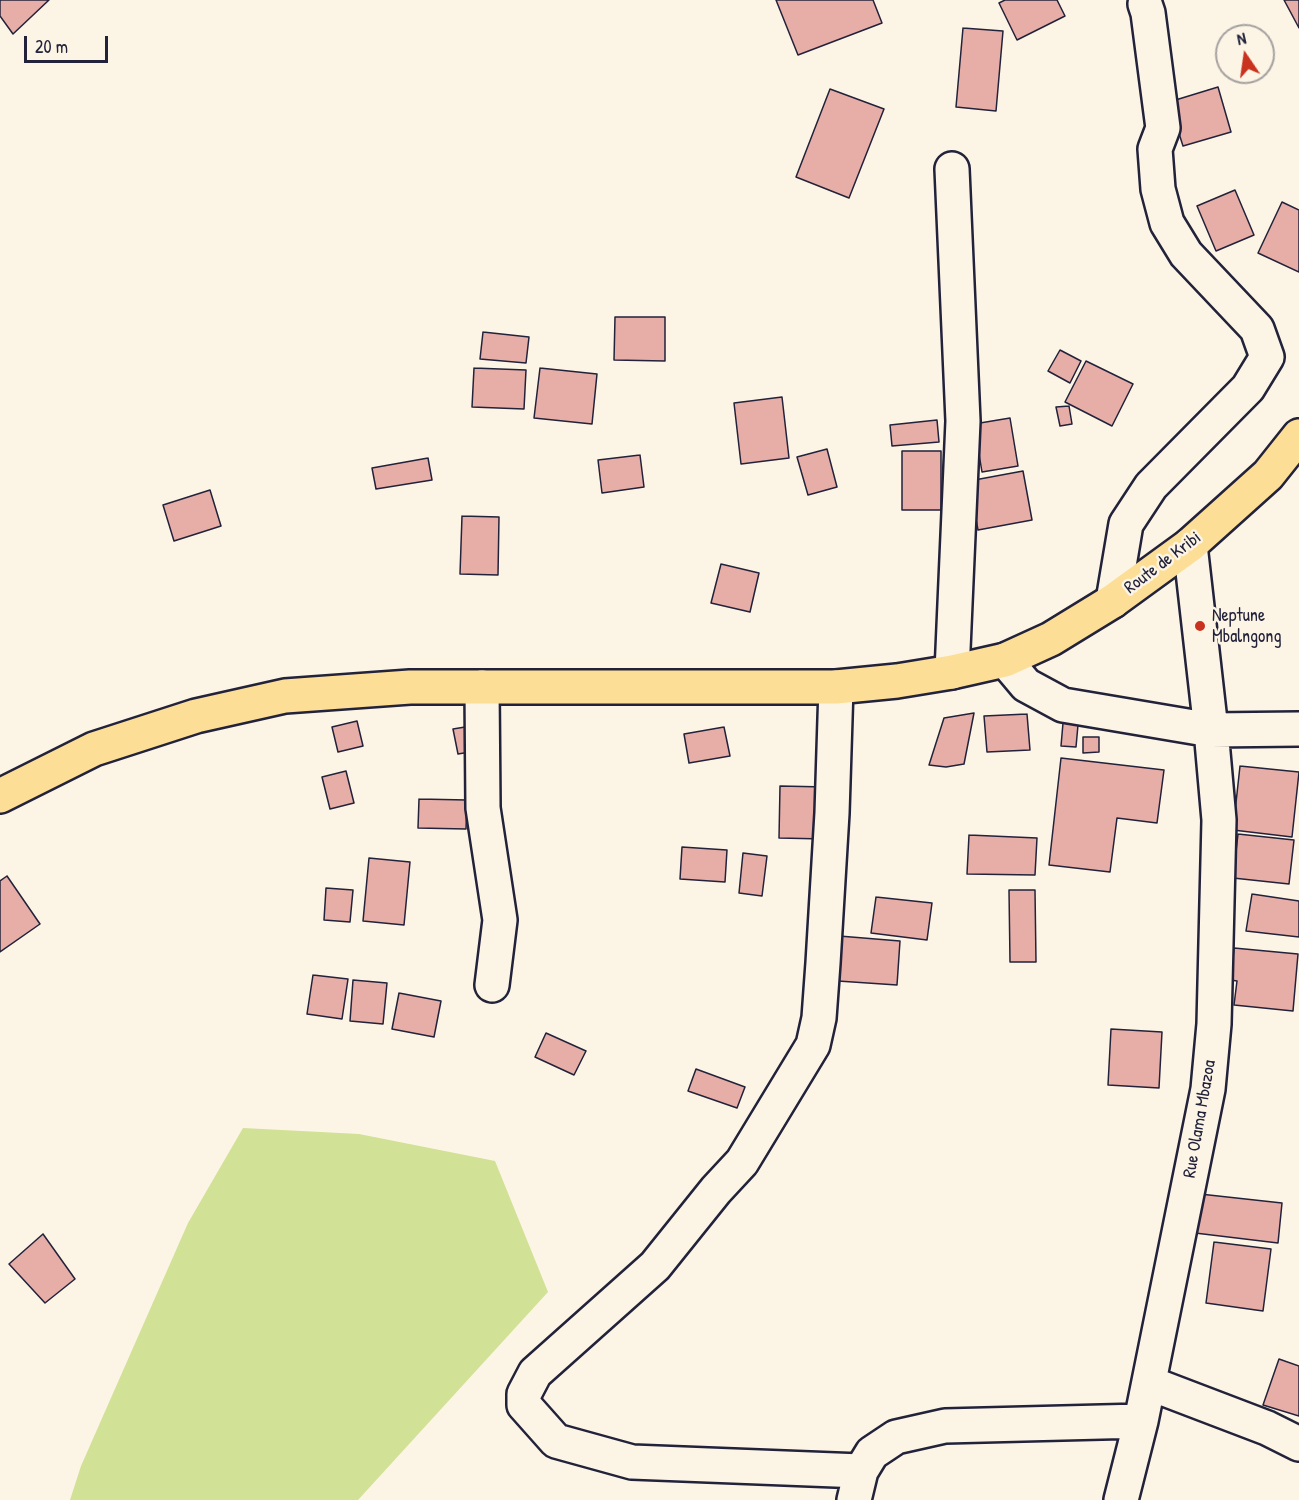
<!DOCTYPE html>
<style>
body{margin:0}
#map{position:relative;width:1299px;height:1500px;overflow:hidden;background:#fcf5e5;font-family:"Patrick Hand",sans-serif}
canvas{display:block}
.north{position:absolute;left:1215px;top:24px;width:60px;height:60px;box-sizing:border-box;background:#fcf5e5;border:2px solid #a5a1a1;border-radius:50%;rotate:347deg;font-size:16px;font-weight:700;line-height:24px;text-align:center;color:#22223b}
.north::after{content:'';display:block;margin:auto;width:21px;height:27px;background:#c8321e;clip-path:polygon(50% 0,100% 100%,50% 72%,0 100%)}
.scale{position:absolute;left:24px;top:36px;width:84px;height:27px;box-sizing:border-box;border:3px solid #22223b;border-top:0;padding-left:8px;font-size:18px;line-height:21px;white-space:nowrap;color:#22223b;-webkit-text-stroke:4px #fcf5e5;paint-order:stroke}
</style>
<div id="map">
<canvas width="1299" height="1500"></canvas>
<div class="north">N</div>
<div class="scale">20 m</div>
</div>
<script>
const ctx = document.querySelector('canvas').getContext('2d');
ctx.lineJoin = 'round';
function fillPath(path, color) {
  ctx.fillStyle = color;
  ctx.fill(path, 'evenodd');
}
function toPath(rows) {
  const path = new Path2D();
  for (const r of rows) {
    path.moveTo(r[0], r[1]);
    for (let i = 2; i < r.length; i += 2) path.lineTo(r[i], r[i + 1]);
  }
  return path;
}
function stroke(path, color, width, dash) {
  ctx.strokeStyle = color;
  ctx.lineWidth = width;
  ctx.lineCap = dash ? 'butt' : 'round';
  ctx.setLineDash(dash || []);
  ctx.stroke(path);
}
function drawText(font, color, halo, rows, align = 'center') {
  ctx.font = font + ' "Patrick Hand",sans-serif';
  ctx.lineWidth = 5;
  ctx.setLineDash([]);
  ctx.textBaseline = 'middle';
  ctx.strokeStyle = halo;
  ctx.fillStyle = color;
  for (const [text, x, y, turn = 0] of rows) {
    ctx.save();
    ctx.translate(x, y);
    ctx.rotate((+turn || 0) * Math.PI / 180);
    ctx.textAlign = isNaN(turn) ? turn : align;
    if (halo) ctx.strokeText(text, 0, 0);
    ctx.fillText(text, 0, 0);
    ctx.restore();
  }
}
fillPath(toPath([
 [243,1128,359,1134,495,1161,548,1292,358,1500,70,1500,81,1466,188,1223]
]), '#d1e195');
const building = toPath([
 [0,0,49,0,13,34,0,16,0,0],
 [776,0,873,0,882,23,798,55,776,0],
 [1005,0,1057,0,1065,16,1017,40,999,3,1005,0],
 [1284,0,1299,0,1299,28,1284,0],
 [963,28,1003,31,996,111,956,107,963,28],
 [1218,87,1231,132,1183,146,1169,102,1218,87],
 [830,89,884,109,849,198,796,177,830,89],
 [1235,190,1254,235,1216,251,1197,206,1235,190],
 [1282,202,1299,210,1299,272,1258,253,1282,202],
 [615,317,665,317,665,361,614,360,615,317],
 [483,332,529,337,526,363,480,359,483,332],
 [1060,350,1081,361,1070,383,1048,371,1060,350],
 [1086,361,1133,384,1112,426,1065,402,1086,361],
 [474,368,526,370,524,409,472,407,474,368],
 [540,368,597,374,592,424,534,418,540,368],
 [782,397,789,458,741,464,734,403,782,397],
 [1069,406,1072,424,1060,426,1056,407,1069,406],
 [1010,418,1018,466,982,472,974,424,1010,418],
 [937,420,939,442,892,446,890,425,937,420],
 [827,449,837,487,808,495,797,457,827,449],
 [902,451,941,451,941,510,902,510,902,451],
 [640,455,644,487,602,493,598,460,640,455],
 [428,458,432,480,376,489,372,468,428,458],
 [1023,471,1032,520,978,530,969,481,1023,471],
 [210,490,221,526,174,541,163,505,210,490],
 [462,516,499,517,498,575,460,574,462,516],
 [721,564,759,573,750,612,711,603,721,564],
 [974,713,964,764,946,767,929,765,944,718,974,713],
 [1027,714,1030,750,987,752,984,716,1027,714],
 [357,721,363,746,338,752,332,727,357,721],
 [1063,723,1078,725,1076,747,1061,746,1063,723],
 [471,726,476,751,458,754,453,729,471,726],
 [724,727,730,756,689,763,684,734,724,727],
 [1083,737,1099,737,1099,752,1083,753,1083,737],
 [1061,758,1164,770,1157,823,1117,818,1110,872,1049,865,1061,758],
 [1240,766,1299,772,1292,837,1233,830,1240,766],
 [346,771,354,803,330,809,322,777,346,771],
 [780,786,826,787,824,839,779,838,780,786],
 [419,799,467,800,466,829,418,828,419,799],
 [1238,834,1294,840,1289,884,1233,878,1238,834],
 [969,835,1037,838,1035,875,967,874,969,835],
 [682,847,727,850,725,882,680,879,682,847],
 [743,853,767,856,762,896,739,893,743,853],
 [369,858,410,862,404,925,363,921,369,858],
 [7,876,40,924,0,952,0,881,7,876],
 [326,888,353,890,350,922,324,920,326,888],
 [1009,890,1035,890,1036,962,1010,962,1009,890],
 [1252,894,1299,901,1299,937,1246,931,1252,894],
 [876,897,932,903,927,940,871,933,876,897],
 [827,935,900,941,897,985,823,980,827,935],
 [1234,948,1298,954,1293,1011,1234,1005,1237,981,1231,980,1234,948],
 [313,975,348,979,342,1019,307,1014,313,975],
 [353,980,387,983,383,1024,350,1021,353,980],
 [399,993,441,1001,434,1037,392,1029,399,993],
 [1111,1029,1162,1032,1159,1088,1108,1085,1111,1029],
 [546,1033,586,1051,574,1075,535,1057,546,1033],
 [696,1069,745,1087,737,1108,688,1091,696,1069],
 [1200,1194,1282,1203,1278,1243,1195,1233,1200,1194],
 [43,1234,75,1279,45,1303,9,1264,43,1234],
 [1214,1242,1271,1249,1263,1311,1206,1303,1214,1242],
 [1279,1359,1299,1366,1299,1416,1263,1405,1279,1359]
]);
fillPath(building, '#e7ada7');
stroke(building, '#22223b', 1.5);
const minor = toPath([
 [1113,601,1126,524,1151,486,1248,388,1267,357,1257,329,1186,254,1167,223,1158,189,1155,149,1163,128,1148,13,1145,4],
 [1005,660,1026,685,1063,705,1211,730,1299,729],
 [952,672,963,421,952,169],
 [482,687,483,808,500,920,492,985],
 [836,687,832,813,823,963,819,1018,813,1045,742,1162,716,1190,655,1266,535,1373,524,1394,524,1405,556,1441,632,1462,861,1471],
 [1149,1383,1267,1428,1299,1444],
 [854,1500,861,1471,872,1453,896,1437,945,1426,1141,1421],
 [1121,1500,1141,1421,1208,1089,1214,1024,1219,820,1211,730,1190,545]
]);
const major = toPath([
 [0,796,94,749,196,716,285,696,410,687,836,687,897,681,952,672,1005,660,1051,639,1113,601,1190,545,1268,475,1299,436]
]);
stroke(minor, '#22223b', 38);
stroke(major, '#22223b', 38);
stroke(minor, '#fcf5e5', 33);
stroke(major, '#fdde96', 33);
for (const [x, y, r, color] of [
 [1200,626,6,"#c8321e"]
]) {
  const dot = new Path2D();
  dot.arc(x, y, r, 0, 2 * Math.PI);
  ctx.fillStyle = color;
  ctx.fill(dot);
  stroke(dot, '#fcf5e5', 2);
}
drawText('18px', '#22223b', '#fcf5e5', [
 ["Route de Kribi",1163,563,-37],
 ["Rue Olama Mbazoa",1200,1119,-80]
]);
drawText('18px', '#22223b', '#fcf5e5', [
 ["Neptune",1212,616],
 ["Mbalngong",1212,637]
], 'left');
</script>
